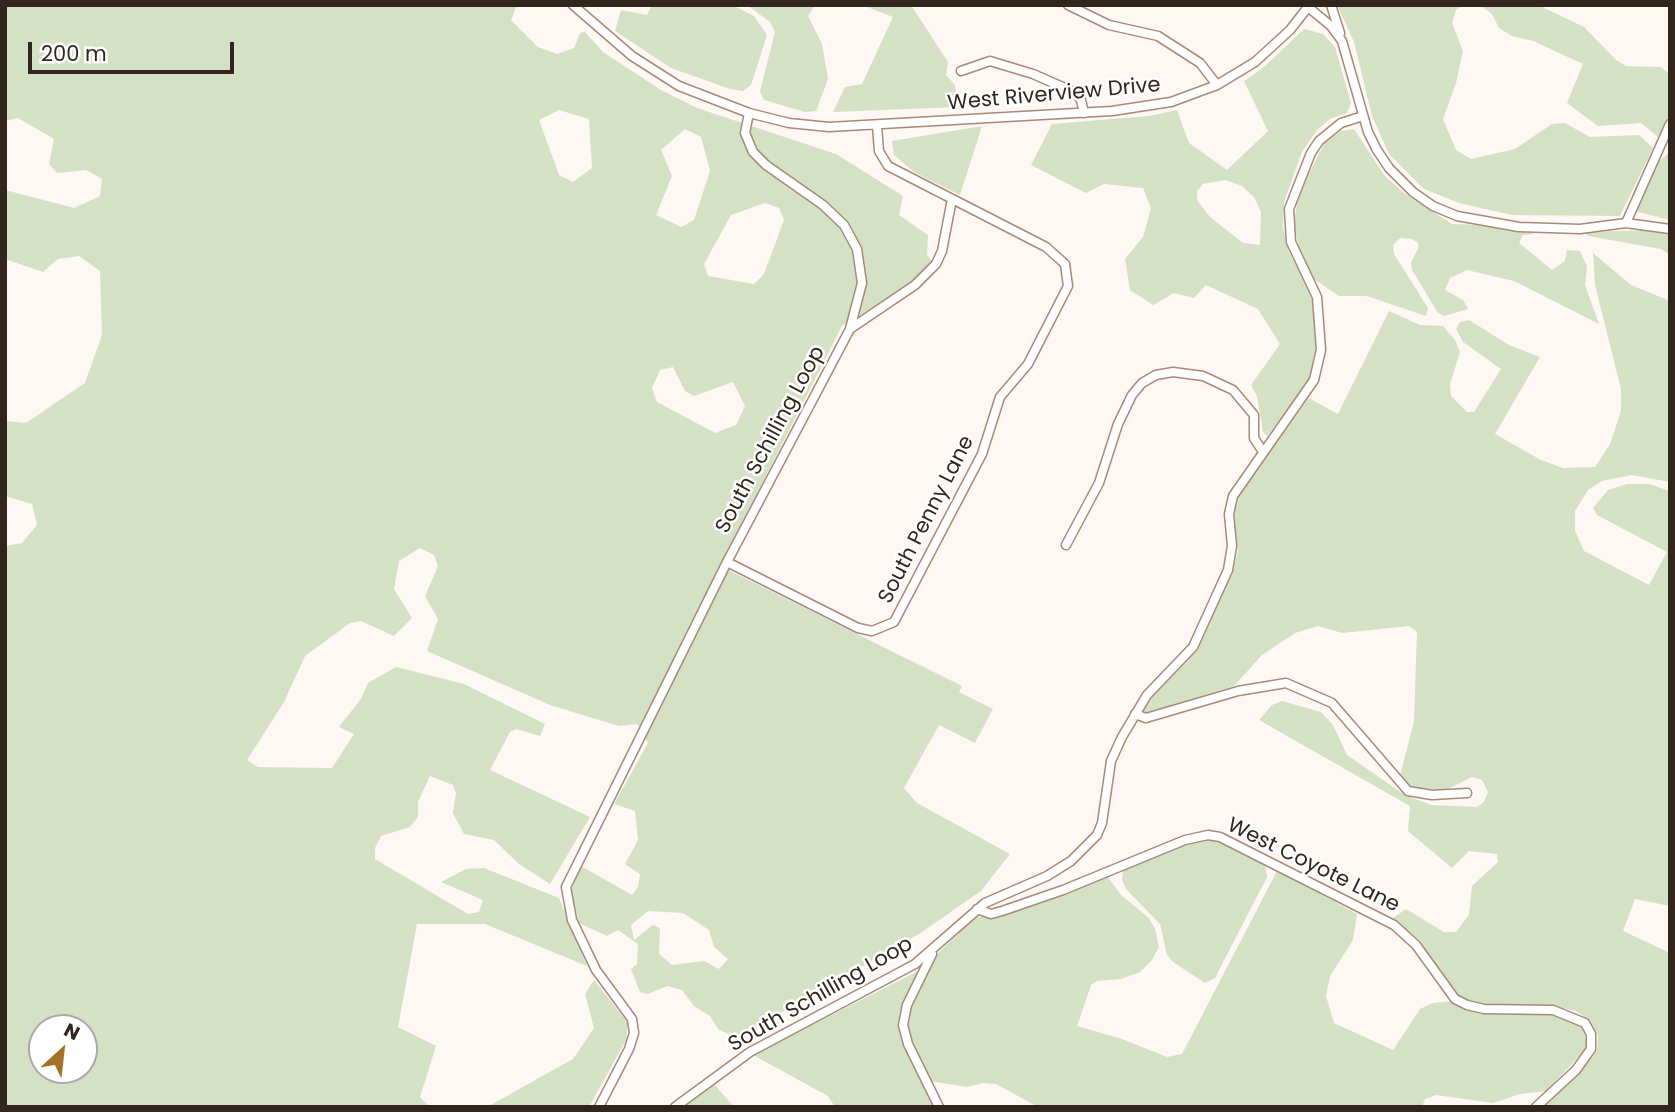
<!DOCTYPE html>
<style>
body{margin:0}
#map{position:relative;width:1675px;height:1112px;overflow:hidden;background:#fef7f3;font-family:Poppins,sans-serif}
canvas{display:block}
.frame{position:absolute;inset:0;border:7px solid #32251e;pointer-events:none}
.north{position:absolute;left:28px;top:1014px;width:70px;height:70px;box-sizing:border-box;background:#fff;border:2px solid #ada8a5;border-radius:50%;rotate:27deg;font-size:19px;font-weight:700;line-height:28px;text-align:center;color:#32251e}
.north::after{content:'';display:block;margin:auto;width:24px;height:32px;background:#a5722a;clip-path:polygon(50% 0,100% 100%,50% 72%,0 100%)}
.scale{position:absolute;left:28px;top:42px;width:206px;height:32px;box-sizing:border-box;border:4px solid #32251e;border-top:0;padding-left:9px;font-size:21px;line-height:24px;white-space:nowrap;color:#32251e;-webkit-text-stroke:5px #fff;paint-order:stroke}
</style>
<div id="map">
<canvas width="1675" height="1112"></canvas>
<div class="frame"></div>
<div class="north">N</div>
<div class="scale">200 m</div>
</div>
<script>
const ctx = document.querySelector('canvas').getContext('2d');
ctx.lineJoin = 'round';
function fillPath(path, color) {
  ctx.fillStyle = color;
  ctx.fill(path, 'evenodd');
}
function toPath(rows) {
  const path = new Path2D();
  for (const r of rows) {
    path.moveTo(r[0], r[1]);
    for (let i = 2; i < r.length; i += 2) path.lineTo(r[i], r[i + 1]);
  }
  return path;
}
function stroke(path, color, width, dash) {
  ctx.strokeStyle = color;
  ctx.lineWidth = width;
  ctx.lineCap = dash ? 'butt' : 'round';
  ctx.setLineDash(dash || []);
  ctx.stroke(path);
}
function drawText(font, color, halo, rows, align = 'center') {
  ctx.font = font + ' Poppins,sans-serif';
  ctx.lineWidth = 5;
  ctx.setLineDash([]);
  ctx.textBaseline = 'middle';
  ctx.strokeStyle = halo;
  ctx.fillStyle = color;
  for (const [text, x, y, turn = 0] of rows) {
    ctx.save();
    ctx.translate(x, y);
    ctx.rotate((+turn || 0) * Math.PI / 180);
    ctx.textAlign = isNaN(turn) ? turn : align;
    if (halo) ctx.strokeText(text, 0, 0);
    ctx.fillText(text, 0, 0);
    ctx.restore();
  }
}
fillPath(toPath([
 [5,5,517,5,511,20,538,47,557,54,574,48,580,33,585,32,603,52,661,90,697,108,836,154,903,196,899,215,928,235,927,255,933,262,914,282,842,326,720,566,962,686,959,692,993,709,975,743,939,725,904,788,917,803,1010,854,981,891,919,934,736,1038,718,1029,710,1016,694,1006,682,990,667,986,648,994,640,992,631,969,637,964,638,944,618,930,607,936,579,923,571,890,581,866,632,895,638,887,640,874,625,864,638,840,635,811,614,804,648,743,637,724,619,726,550,705,427,651,438,619,425,596,438,566,434,555,420,548,399,561,394,589,412,618,394,636,361,621,350,623,305,656,284,702,247,760,258,767,332,768,354,734,339,727,361,699,368,683,396,667,464,684,545,724,540,736,516,729,510,732,490,770,590,817,550,884,519,864,494,840,464,834,453,813,456,793,453,785,430,776,418,802,418,817,410,827,381,836,375,848,375,859,468,914,479,912,483,900,441,882,466,869,484,868,559,898,587,966,485,924,417,924,398,1027,436,1046,420,1097,430,1107,5,1107,5,546,22,543,37,525,32,504,5,496,5,421,26,423,85,383,102,335,100,271,79,256,58,259,43,272,5,259,5,190,74,208,100,196,102,179,86,170,57,173,49,164,54,139,18,118,5,121],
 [559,110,589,119,592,168,573,182,559,175,539,120],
 [685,129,701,137,710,171,694,220,681,227,656,215,672,176,661,150],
 [765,203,779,208,784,220,764,274,754,284,708,276,704,264,731,215],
 [673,367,685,391,694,396,733,382,745,406,736,425,715,433,657,402,652,388,660,370],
 [648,911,683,913,709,930,714,947,728,959,719,969,704,961,672,965,659,954,660,928,653,925,634,940,631,925],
 [42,1028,84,1028,84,1070,42,1070],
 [652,5,732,5,754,16,767,35,751,85,743,91,730,89,671,68,615,31,621,10,647,15],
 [747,5,815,5,808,16,822,44,828,79,816,111,805,112,764,100,760,91,775,32,770,22],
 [862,5,911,5,948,62,946,75,955,85,958,107,833,112,845,87,862,84,893,17],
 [1337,5,1463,5,1456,10,1452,23,1463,51,1456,83,1443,119,1456,150,1471,159,1515,149,1552,124,1565,123,1590,137,1639,135,1653,148,1620,216,1512,215,1459,203,1424,189,1389,154,1372,116,1354,42],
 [1480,5,1538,5,1584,27,1616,60,1626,66,1661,67,1670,74,1670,115,1658,137,1641,123,1598,126,1567,103,1583,64,1533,41,1512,36,1499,28,1492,14],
 [1304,29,1323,34,1335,47,1351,103,1347,113,1330,119,1317,130,1302,152,1284,202,1283,227,1289,252,1313,295,1317,353,1313,371,1303,390,1267,436,1263,432,1257,396,1251,385,1280,344,1258,309,1206,285,1194,298,1174,293,1153,305,1130,290,1125,259,1143,237,1151,208,1143,188,1104,184,1086,193,1031,165,1052,124,1149,116,1177,110,1189,143,1227,170,1268,131,1244,81,1264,67],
 [1225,180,1242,186,1254,197,1261,212,1260,245,1243,243,1210,217,1197,200,1197,191,1203,184],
 [982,126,960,195,914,172,894,155,892,141],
 [1354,129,1384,175,1405,194,1452,224,1487,225,1535,234,1523,235,1519,243,1552,270,1565,261,1567,250,1580,251,1587,266,1585,285,1599,324,1514,281,1467,270,1450,278,1445,290,1463,300,1468,309,1444,316,1438,313,1412,270,1411,262,1418,249,1418,243,1412,239,1400,238,1393,245,1394,254,1428,308,1426,316,1367,296,1339,296,1314,279,1299,247,1294,224,1298,195,1324,144,1341,131],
 [1670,152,1670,220,1638,212,1635,207,1654,165],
 [1653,230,1670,234,1670,255,1661,249,1588,236,1584,232],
 [1593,253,1631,285,1670,301,1670,482,1632,475,1602,481,1588,490,1575,511,1575,531,1584,551,1649,585,1667,552,1597,515,1593,508,1608,490,1627,484,1649,484,1670,491,1670,906,1635,899,1623,931,1670,953,1670,1107,1541,1107,1586,1065,1597,1051,1598,1036,1591,1021,1576,1011,1546,1005,1487,1005,1468,1001,1456,994,1419,940,1393,918,1406,909,1444,932,1456,932,1469,915,1472,886,1498,862,1497,854,1469,851,1452,868,1408,831,1410,806,1259,720,1272,705,1282,701,1321,712,1333,725,1347,755,1405,795,1431,805,1477,807,1484,802,1488,792,1482,780,1472,777,1448,789,1427,790,1410,788,1399,779,1414,722,1417,632,1409,626,1342,633,1318,626,1295,633,1262,655,1234,686,1146,713,1140,712,1151,696,1188,661,1232,574,1238,551,1234,513,1242,487,1309,398,1338,414,1389,311,1420,325,1443,326,1455,340,1460,352,1450,384,1451,396,1467,412,1474,412,1501,369,1463,342,1456,329,1460,322,1469,320,1509,345,1540,357,1495,434,1541,460,1563,468,1595,467,1610,444,1621,411,1621,389,1595,285],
 [1208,839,1219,840,1265,863,1267,877,1215,978,1205,983,1173,962,1167,955,1160,924,1126,889,1122,880,1123,869,1185,844],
 [1277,871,1357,914,1353,940,1330,976,1326,996,1334,1023,1393,1050,1420,1009,1433,1003,1452,1001,1484,1013,1538,1013,1562,1016,1584,1029,1587,1048,1546,1091,1520,1094,1493,1103,1436,1095,1425,1099,1422,1107,1038,1107,996,1084,983,1083,967,1087,930,1081,910,1038,907,1012,935,956,976,917,993,917,1069,893,1107,876,1121,895,1149,918,1155,929,1159,947,1152,960,1140,972,1121,979,1097,981,1091,985,1077,1026,1122,1039,1167,1057,1182,1054],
 [920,970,902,1003,901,1036,937,1107,835,1107,828,1096,753,1055],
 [594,980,628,1023,626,1040,589,1107,487,1107,573,1059,594,1028,585,994],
 [713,1083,734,1107,681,1107]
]), '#d4e1c5');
const minor = toPath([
 [573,5,632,56,679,86,749,113,789,123,829,127,1112,111,1171,102,1217,85,1255,62,1290,30,1308,7,1331,26,1342,41,1368,132,1377,150,1389,168,1413,192,1433,206,1457,216,1519,227,1580,229,1626,223,1670,229],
 [1068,5,1109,25,1158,36,1200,63,1217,85],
 [1331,5,1340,33],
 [961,71,990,61,1033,74,1074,92,1081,100,1084,113],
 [1626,223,1670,124],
 [850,329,915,285,936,264,942,251,952,199],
 [1066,545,1099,483,1118,424,1132,395,1142,383,1156,375,1173,372,1203,376,1233,390,1254,415,1254,438,1263,452],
 [727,562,858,628,872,631,894,622,982,454,1000,397,1028,364,1068,286,1065,264,1046,247,888,166,879,151,877,126],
 [1135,714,1146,718,1238,691,1286,683,1332,703,1408,791,1432,795,1467,793],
 [977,909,991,914,1002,911,1063,890,1185,840,1208,835,1220,837,1394,925,1416,945,1455,999,1467,1005,1484,1009,1553,1010,1585,1023,1591,1034,1591,1049,1576,1070,1536,1107],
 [932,954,907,1005,903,1025,908,1044,939,1107],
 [599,1107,629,1049,634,1033,632,1019,596,970,572,920,566,887,727,562,850,329,862,283,857,249,844,225,823,205,766,165,753,152,745,133,749,113],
 [675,1107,750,1052,915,964,985,903,1047,876,1071,861,1097,835,1102,823,1111,761,1122,737,1147,695,1193,647,1228,570,1232,546,1229,514,1233,496,1314,380,1321,350,1317,297,1291,242,1289,209,1311,153,1319,141,1341,123,1363,116]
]);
const major = toPath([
 [1308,7,1310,5]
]);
stroke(minor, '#a98977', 11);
stroke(major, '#a98977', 14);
stroke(minor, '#fff', 8);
stroke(major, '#fff', 10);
drawText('21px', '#32251e', '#fff', [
 ["West Riverview Drive",1054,95,-5],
 ["South Schilling Loop",771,440,-62],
 ["South Penny Lane",927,520,-63],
 ["West Coyote Lane",1313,866,26],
 ["South Schilling Loop",821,995,-30]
]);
</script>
